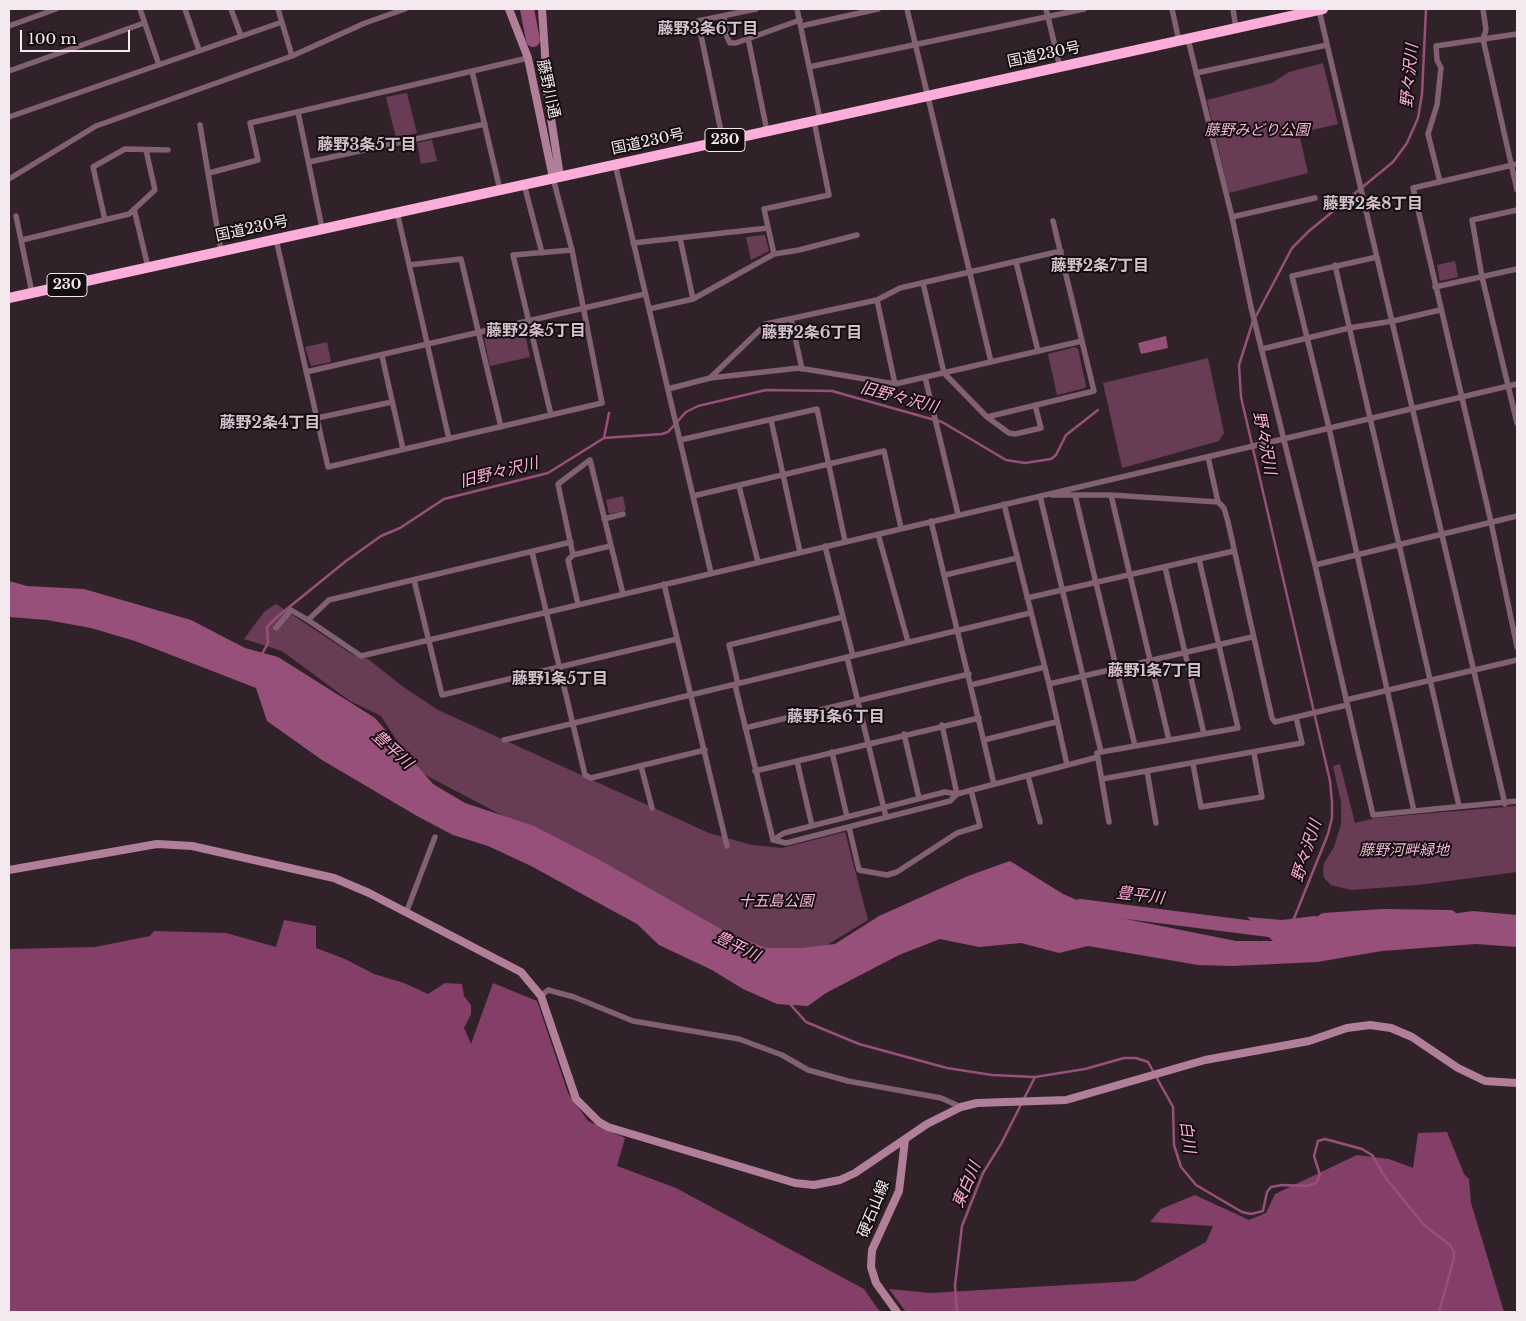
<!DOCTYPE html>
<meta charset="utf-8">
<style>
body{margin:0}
#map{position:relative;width:1526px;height:1321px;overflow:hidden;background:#31222a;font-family:"Libre Baskerville",serif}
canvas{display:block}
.frame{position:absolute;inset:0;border:10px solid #f4e9ee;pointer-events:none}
.scale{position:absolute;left:20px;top:30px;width:110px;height:22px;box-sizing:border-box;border:2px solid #f4e9ee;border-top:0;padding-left:6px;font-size:15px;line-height:18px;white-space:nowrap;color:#f4e9ee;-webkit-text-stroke:4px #150e11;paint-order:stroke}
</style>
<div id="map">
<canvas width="1526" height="1321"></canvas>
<div class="frame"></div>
<div class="scale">100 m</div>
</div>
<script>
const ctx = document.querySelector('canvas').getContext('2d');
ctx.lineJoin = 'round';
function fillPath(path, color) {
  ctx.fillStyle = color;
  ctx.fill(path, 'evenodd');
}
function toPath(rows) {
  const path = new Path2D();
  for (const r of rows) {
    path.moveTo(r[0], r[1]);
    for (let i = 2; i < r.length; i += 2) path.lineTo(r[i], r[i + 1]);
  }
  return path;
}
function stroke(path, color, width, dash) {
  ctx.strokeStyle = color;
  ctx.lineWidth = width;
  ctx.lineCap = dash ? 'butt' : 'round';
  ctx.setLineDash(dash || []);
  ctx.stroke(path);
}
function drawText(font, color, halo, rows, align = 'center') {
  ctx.font = font + ' "Libre Baskerville","Noto Sans JP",serif';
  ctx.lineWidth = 4;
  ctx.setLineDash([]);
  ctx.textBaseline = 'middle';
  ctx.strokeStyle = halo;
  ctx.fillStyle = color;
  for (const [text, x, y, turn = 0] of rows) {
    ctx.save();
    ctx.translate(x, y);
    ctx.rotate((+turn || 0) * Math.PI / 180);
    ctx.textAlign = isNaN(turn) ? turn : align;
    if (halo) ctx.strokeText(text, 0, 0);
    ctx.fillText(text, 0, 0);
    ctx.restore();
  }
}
fillPath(toPath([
 [1323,63,1338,124,1299,133,1308,173,1229,193,1207,100,1272,83,1289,72],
 [407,93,417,133,396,138,386,97],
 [432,140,437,161,421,164,417,143],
 [765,235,769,251,751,260,746,237],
 [1455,261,1458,277,1440,281,1437,265],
 [524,329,530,357,490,366,484,338],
 [327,342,331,362,311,366,305,347],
 [1075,347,1078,349,1086,386,1085,388,1057,395,1048,354],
 [1208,358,1224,433,1219,441,1122,468,1103,383],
 [623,496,626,510,609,514,606,500],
 [276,604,353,655,368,659,402,686,438,710,709,833,752,845,782,848,845,832,868,920,827,945,793,958,761,957,553,842,416,770,381,716,350,701,282,651,244,639,264,612],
 [1340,764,1355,823,1375,818,1517,806,1517,872,1418,885,1351,890,1331,885,1324,878,1323,869,1324,863,1334,847,1341,824,1341,802,1333,766]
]), '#693c56');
fillPath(toPath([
 [284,920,316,926,316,948,345,959,374,974,404,983,428,994,445,983,462,984,464,996,471,1005,471,1014,464,1028,471,1044,493,983,537,1001,568,1093,588,1121,625,1138,617,1166,676,1188,864,1289,880,1312,9,1312,9,949,95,947,150,936,154,931,226,933,276,947],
 [1447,1132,1464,1174,1469,1179,1471,1203,1504,1312,906,1312,889,1289,930,1293,1135,1281,1206,1242,1213,1226,1150,1222,1161,1209,1195,1195,1249,1220,1266,1213,1275,1194,1357,1155,1389,1159,1413,1168,1418,1133]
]), '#843f68');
fillPath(toPath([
 [1166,336,1168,348,1141,354,1138,343],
 [9,581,27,586,84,589,129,602,191,620,245,648,278,657,375,718,433,784,465,803,534,826,596,858,728,933,766,948,802,948,835,944,879,916,968,876,1010,861,1063,894,1116,917,1236,941,1273,941,1247,917,1282,920,1314,916,1384,923,1473,911,1517,915,1517,947,1476,944,1382,951,1317,962,1232,966,1198,965,1088,946,1059,953,1021,943,979,947,940,939,899,955,826,993,808,1006,777,1004,743,989,712,970,659,945,637,924,531,866,488,846,453,835,417,816,322,760,267,721,256,688,135,641,91,628,47,620,9,617]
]), '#975079');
stroke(toPath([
 [1256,316,1292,248,1309,231,1393,162,1407,143,1418,118,1422,94,1426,9],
 [1253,321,1239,365,1241,397,1330,781,1332,802,1332,818,1328,834,1293,921],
 [604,438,609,413],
 [262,654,268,643,267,627,277,617,346,561,381,536,400,528,444,499,548,473,604,438,662,434,668,432,686,412,698,406,766,390,832,391,942,422,1006,460,1025,463,1051,459,1056,455,1066,435,1098,410],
 [790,1004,806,1022,859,1044,947,1068,992,1075,1035,1077,1085,1069,1124,1058,1136,1058,1148,1062,1173,1107,1174,1145,1181,1167,1196,1185,1242,1212,1251,1214,1263,1211,1267,1192,1271,1187,1282,1185,1306,1186,1316,1183,1320,1175,1314,1156,1318,1141,1325,1139,1362,1149,1372,1155,1385,1177,1423,1224,1450,1245,1454,1252,1454,1258,1439,1312],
 [957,1312,955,1285,962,1226,983,1173,1001,1144,1035,1077]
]), '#975079', 2.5);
stroke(toPath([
 [527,9,533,40],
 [1080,906,1277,931],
 [1324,920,1382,916,1450,917]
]), '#975079', 14);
stroke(toPath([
 [140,9,159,65],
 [185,9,199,50],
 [231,9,241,36],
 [278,9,292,56],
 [797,9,820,119],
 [907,9,991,362],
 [1046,9,1060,67],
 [1172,9,1179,41],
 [1233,9,1236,29],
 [1483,9,1486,30,1483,39,1517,190],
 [1319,10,1505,804],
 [724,16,727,37,730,43,736,43,800,20],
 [9,26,56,9],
 [801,26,878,9],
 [748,38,767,131],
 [1188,39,1232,217,1251,307,1315,565,1373,815,1517,801],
 [809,67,1084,9],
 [9,71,144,23],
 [472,71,500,190],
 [1196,73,1327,45],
 [298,112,322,228],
 [9,117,282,22],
 [200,125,221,251],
 [723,141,698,21,756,9],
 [309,162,485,124],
 [615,164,711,573],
 [1517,164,1413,188,1491,522,1517,647],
 [209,173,258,160,250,123,528,58],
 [9,179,96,126,292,56,365,23,405,9],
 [1440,182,1428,134,1437,105,1441,68,1437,60,1436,46,1517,34],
 [524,184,542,253],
 [134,209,148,267],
 [1517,210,1472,220,1482,277,1517,423],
 [397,212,449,439],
 [16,216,32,293],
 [1232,217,1315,198],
 [105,220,93,167,125,149,168,150],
 [680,238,693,299],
 [276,239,328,467,602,403,572,250,553,178],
 [22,240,129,214,155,190,146,150],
 [633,243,768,228],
 [774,254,764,209,829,195,814,121],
 [1377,257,1292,276,1329,428,1414,811],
 [1016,262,1038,351],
 [409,265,461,259,501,427],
 [1335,265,1459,806],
 [923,283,944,373,987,417,1009,433,1015,434,1041,428,1035,405],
 [1435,287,1517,269],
 [877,300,900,288,1061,251],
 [649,309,693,299,774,254,799,250,857,235],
 [791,319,802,369],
 [1262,349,1349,328,1393,321,1440,310],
 [382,356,403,449],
 [306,372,645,294],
 [925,377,958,514],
 [710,378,766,324,877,300,895,384],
 [668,389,710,378,799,368,895,384,1082,341],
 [551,415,513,255,572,250],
 [987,417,1094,391,1053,221],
 [317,418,392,402],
 [771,420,800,552],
 [680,440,817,409,845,541],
 [1208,457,1218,502,1224,508,1228,522,1272,718,1275,722,1347,705],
 [739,486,758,562],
 [1052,495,1111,495,1218,502],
 [1075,495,1135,746],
 [1111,495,1169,740],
 [693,496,884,451,901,528],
 [1040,496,1101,752,1097,753,1109,822],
 [1004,504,1049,684,1067,765],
 [604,519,623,514],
 [931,521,994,784],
 [878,534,908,642],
 [571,542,329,600,308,620,361,656,1517,384],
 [825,546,853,656],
 [532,552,585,775,591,778,705,750],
 [573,555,610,546],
 [1315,565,1517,516],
 [1165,567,1204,734],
 [945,575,1017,558],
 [414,580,442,695,677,639],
 [664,584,727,846],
 [1027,598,1234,551],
 [578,604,568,560,573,555,558,484,590,460,623,594],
 [276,628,291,610,308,620],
 [847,657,886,817],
 [738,684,729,645,843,617],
 [1049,684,1252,637],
 [735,685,773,840],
 [971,685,1045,667],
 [1346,700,1517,660],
 [942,725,957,794],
 [745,728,969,674],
 [904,734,919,798],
 [504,740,1030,613],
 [984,740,1056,722],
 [832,752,847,817],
 [1101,752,1238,728,1199,559],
 [797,761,812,826],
 [1193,764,1201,807,1262,797,1254,753],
 [641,766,652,808],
 [755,771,979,718],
 [1147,771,1156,823],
 [1028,776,1040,822],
 [1102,779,1302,743,1296,717],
 [849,827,859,870,887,875,897,872,957,833,980,826,971,790],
 [773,840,784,833,945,792,957,794,1098,757],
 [773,840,786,843,950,801,957,794],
 [406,913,435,837],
 [541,996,548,990,574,997,633,1021,739,1039,782,1055,808,1070,848,1081,941,1098,961,1107]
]), '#806071', 5.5);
stroke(toPath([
 [509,9,528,58,553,178],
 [542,9,548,99,560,176],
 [9,870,157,844,192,846,334,878,369,893,521,972,541,996,576,1099,599,1122,608,1127,795,1183,814,1185,840,1180,855,1173,927,1124,961,1107,977,1103,1066,1100,1205,1060,1309,1041,1347,1028,1370,1025,1391,1028,1412,1037,1458,1068,1485,1081,1517,1083],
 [897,1312,876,1283,871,1267,872,1250,899,1191,905,1140]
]), '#b27f9b', 8);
stroke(toPath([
 [9,298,1323,9]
]), '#fcadd9', 10);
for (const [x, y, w] of [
 [725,140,40],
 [67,285,40]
]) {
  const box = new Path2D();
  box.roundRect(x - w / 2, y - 11.5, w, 23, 4);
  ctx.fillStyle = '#150e11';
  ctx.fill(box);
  stroke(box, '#f4e9ee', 1);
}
drawText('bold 14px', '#f4e9ee', null, [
 ["230",725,140],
 ["230",67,285]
]);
drawText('15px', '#f4e9ee', '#150e11', [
 ["国道230号",1044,55,-12],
 ["藤野川通",548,89,78],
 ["国道230号",648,142,-12],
 ["国道230号",252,229,-12],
 ["硬石山線",874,1209,-68]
]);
drawText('italic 15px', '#f3b6d7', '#150e11', [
 ["藤野みどり公園",1257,131],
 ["藤野河畔緑地",1404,851],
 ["十五島公園",776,902]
]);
drawText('bold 16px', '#d5c1cb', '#150e11', [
 ["藤野3条6丁目",708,29],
 ["藤野3条5丁目",367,145],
 ["藤野2条8丁目",1373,204],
 ["藤野2条7丁目",1100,266],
 ["藤野2条5丁目",536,331],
 ["藤野2条6丁目",812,333],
 ["藤野2条4丁目",270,423],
 ["藤野1条7丁目",1155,671],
 ["藤野1条5丁目",560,679],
 ["藤野1条6丁目",836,717]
]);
drawText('italic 16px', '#ffadda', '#150e11', [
 ["野々沢川",1410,76,-85],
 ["旧野々沢川",899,398,15],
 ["野々沢川",1264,443,79],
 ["旧野々沢川",499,473,-14],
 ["豊平川",392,750,42],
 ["野々沢川",1307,851,-72],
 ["豊平川",1140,896,7],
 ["豊平川",737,947,26],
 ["白川",1187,1137,82],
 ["東白川",967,1185,-67]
]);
</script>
